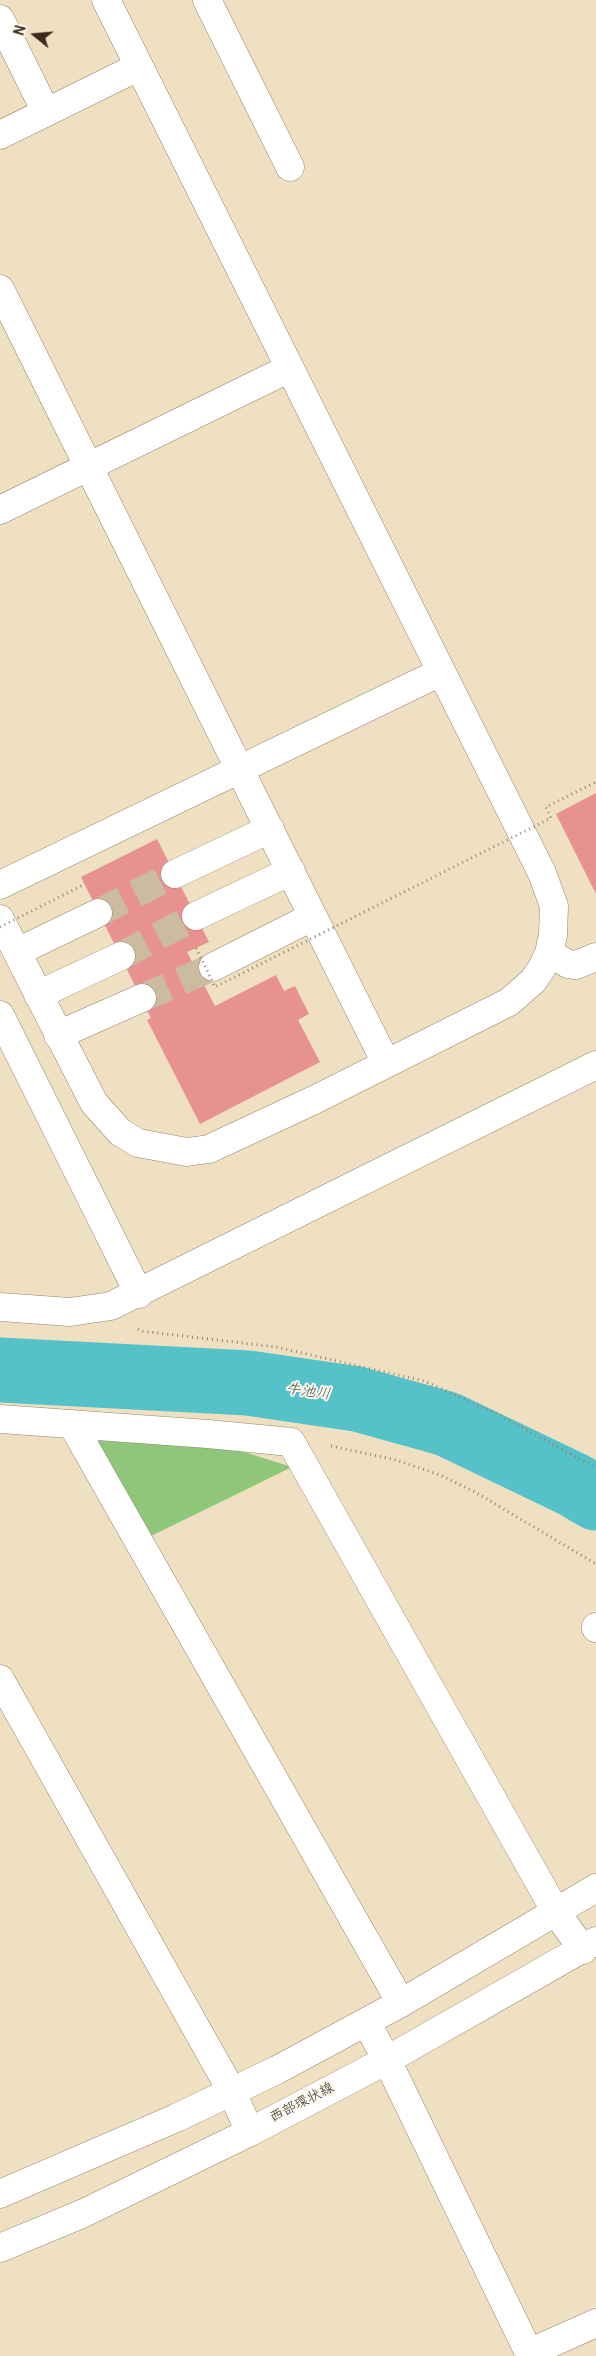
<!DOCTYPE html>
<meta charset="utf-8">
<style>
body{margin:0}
#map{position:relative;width:596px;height:2356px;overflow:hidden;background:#efe0c1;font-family:Pangolin,sans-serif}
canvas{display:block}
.north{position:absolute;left:10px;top:10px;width:50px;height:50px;-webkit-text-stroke:4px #fbf7ec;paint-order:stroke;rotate:287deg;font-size:14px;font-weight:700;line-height:20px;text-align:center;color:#3b2a1e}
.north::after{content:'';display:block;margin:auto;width:18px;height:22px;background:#3b2a1e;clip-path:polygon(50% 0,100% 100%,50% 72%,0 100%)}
</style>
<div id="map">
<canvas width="596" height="2356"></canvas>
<div class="north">N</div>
</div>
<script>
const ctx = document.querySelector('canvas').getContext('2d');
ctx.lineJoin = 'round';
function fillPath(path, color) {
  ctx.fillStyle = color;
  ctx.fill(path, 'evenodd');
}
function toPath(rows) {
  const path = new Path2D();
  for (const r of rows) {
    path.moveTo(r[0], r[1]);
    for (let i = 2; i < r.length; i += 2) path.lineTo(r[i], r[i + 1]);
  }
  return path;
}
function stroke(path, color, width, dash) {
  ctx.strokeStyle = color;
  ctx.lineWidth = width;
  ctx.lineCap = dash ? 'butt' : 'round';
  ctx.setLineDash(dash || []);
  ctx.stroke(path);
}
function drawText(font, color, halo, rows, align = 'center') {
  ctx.font = font + ' Pangolin,"Klee One",sans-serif';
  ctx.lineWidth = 4;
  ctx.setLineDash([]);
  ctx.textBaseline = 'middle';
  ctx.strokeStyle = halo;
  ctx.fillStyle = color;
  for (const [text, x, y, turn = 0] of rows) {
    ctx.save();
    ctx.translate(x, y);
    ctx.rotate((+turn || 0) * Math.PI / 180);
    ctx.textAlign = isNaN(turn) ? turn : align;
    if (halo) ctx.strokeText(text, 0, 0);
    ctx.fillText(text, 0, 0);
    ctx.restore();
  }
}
fillPath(toPath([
 [101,1435,228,1447,292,1467,147,1538,93,1447]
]), '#8ec67a');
stroke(toPath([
 [0,1370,248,1383,357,1399,447,1424,574,1485,596,1498]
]), '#54c2c8', 65);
fillPath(toPath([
 [596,793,596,894,556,814],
 [157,839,209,942,187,952,215,1006,276,975,284,991,295,986,309,1014,298,1020,320,1062,200,1124,147,1020,151,1018,81,877]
]), '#e79190');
stroke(toPath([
 [98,913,175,874],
 [121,956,196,916],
 [142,998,213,967]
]), '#cbbca0', 28, [28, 14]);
const minor = toPath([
 [207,0,290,167],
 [0,19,46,112],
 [0,135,138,67],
 [0,289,386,1063],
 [0,510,290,368],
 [175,874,270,829],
 [0,885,441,672],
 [196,916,291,871],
 [0,919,94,1103,120,1132,138,1143,187,1152,209,1149,314,1100,509,1002,533,981,542,968,549,953,553,935,554,906,542,873,106,0],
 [17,952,98,913],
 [549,953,568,964,576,965,596,957],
 [213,967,312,917],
 [38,995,121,956],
 [0,1015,139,1294],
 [58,1035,142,998],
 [0,1307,70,1312,111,1306,596,1065],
 [0,1419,208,1434,291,1442,556,1912,583,1950],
 [72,1424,401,2003],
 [596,1627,596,1628],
 [0,1679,231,2090,250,2132],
 [366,2022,387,2060,529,2353,596,2323],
 [0,2194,176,2118,277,2070,401,2003,596,1888],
 [0,2248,84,2213,250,2132,387,2060,596,1941]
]);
stroke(minor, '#958570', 29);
stroke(toPath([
 [138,1329,141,1331,276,1347,424,1381,497,1414,596,1468],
 [331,1446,396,1460,440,1475,475,1492,596,1564]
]), '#958570', 3, [1, 4]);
stroke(minor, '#fff', 28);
stroke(toPath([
 [0,927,85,884],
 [196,948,215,987,551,818,546,807,596,782]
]), '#958570', 3, [1, 4]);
drawText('14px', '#3b2a1e', '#fbf7ec', [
 ["西部環状線",302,2103,-27]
]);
drawText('italic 15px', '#425851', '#fbf7ec', [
 ["牛池川",308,1392,8]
]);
</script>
